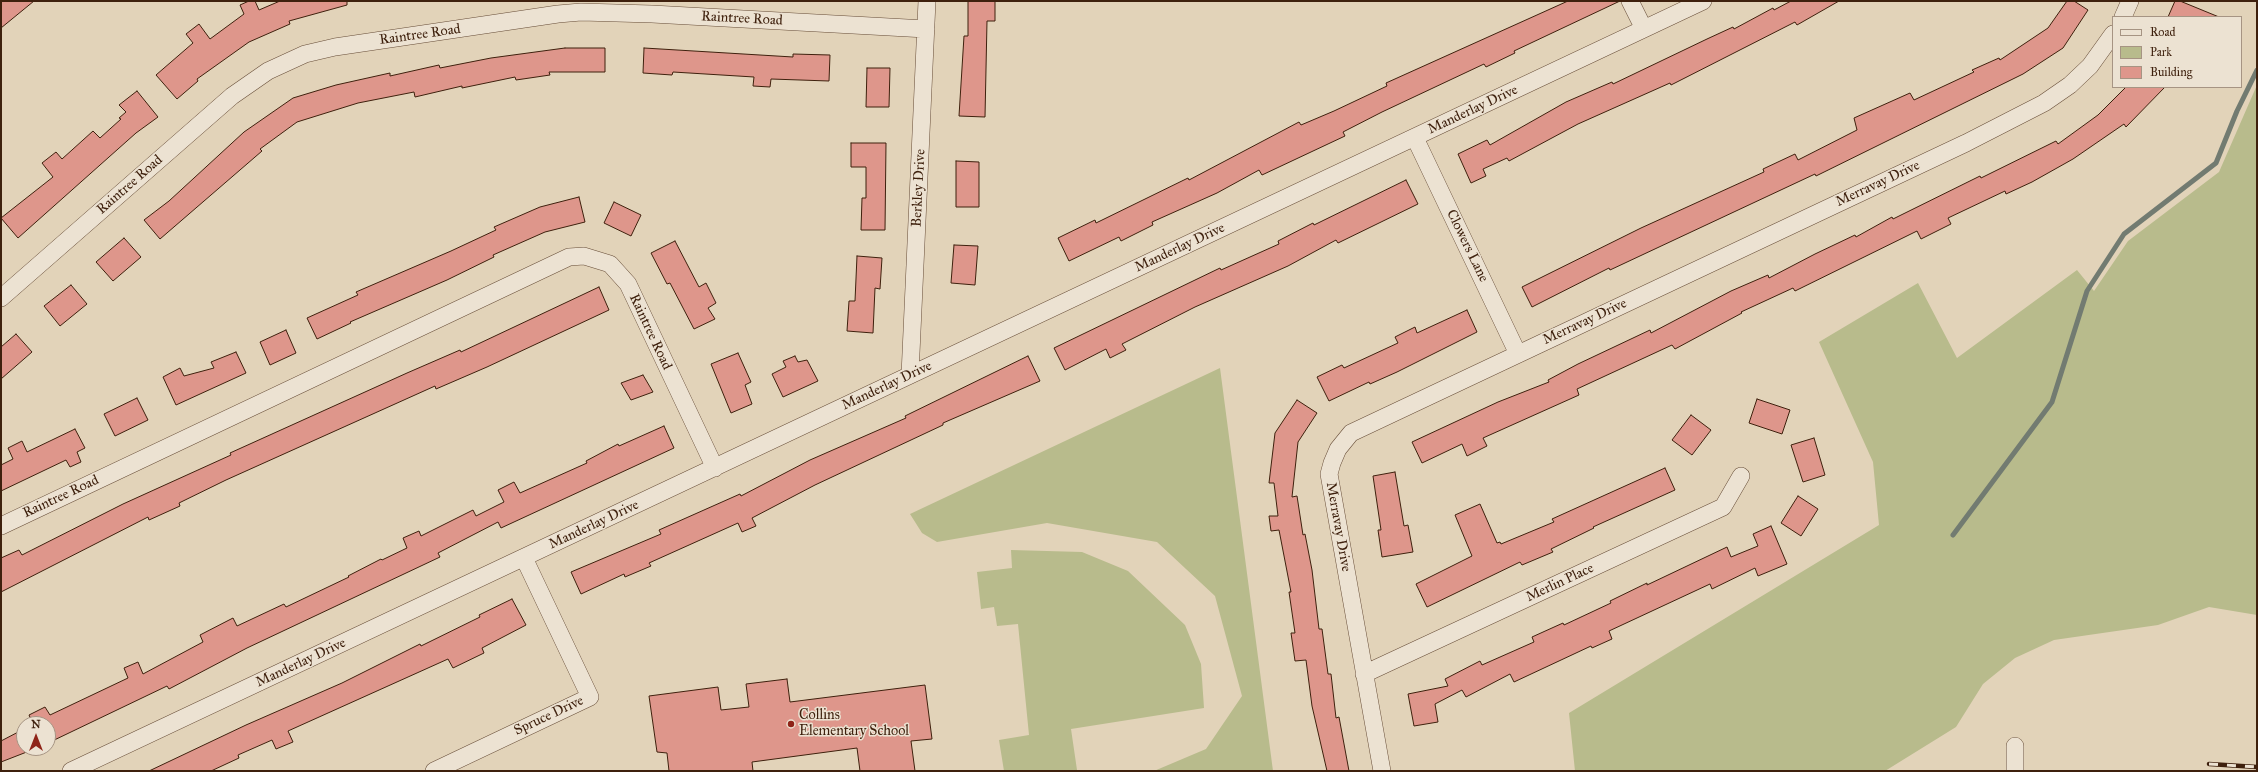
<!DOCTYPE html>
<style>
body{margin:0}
#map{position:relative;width:2258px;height:772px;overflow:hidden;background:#e2d3b9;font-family:"IM FELL Great Primer",serif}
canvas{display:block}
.frame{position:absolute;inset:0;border:2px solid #3e200d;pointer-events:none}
.legend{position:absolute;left:2112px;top:16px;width:130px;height:72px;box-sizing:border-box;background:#ece2d2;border:1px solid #a69483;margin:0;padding:5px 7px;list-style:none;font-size:12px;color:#3e200d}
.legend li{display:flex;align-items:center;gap:8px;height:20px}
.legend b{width:20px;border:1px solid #a69483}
.north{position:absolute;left:16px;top:716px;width:40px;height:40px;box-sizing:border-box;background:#ece2d2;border:1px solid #a69483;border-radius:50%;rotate:0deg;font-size:11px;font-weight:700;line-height:16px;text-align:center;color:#3e200d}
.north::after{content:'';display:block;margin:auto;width:14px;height:18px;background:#8f2418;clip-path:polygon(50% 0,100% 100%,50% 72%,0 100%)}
</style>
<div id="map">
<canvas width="2258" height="772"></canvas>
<div class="frame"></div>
<ul class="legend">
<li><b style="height:5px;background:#ece2d2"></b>Road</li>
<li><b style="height:11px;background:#b8bb8c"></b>Park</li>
<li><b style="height:11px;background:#de968b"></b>Building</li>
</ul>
<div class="north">N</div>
</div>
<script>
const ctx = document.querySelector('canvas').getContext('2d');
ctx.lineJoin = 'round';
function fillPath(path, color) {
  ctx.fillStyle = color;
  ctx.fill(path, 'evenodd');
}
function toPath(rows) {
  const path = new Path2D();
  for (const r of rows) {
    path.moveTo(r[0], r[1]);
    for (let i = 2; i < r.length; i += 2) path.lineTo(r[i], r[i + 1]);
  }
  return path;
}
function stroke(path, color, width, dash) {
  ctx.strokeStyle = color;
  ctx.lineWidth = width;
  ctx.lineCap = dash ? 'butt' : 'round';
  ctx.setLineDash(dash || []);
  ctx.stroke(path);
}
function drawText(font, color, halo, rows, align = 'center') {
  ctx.font = font + ' "IM FELL Great Primer",serif';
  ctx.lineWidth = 3;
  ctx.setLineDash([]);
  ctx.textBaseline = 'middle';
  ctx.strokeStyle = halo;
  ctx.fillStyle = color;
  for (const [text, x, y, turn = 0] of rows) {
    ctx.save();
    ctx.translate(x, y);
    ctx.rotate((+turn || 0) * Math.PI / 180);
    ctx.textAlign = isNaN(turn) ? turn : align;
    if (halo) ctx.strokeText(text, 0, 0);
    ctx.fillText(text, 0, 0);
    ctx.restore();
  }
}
fillPath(toPath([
 [2257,85,2257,615,2209,607,2158,625,2054,640,2015,658,1983,684,1956,727,1885,771,1575,771,1569,713,1879,525,1873,462,1819,342,1918,283,1957,358,2077,270,2094,291,2128,241,2219,172],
 [1220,368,1273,771,1154,771,1206,749,1242,696,1215,596,1157,542,1047,523,937,542,922,533,910,514],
 [1011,550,1082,552,1128,571,1185,625,1201,664,1204,708,1071,729,1077,770,1004,771,999,740,1029,735,1018,624,997,626,994,607,981,609,977,572,1012,568]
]), '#b8bb8c');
stroke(toPath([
 [1953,535,2052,402,2087,291,2124,234,2216,163,2237,111,2257,70]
]), '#727b71', 5);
const building = toPath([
 [1,1,34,1,1,28,1,1],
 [249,1,255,1,259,10,280,1,347,1,347,5,289,21,290,24,249,42,197,79,198,81,177,99,156,75,193,43,186,34,199,24,210,39,244,14,240,5,249,1],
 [968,1,995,1,995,21,987,21,985,117,959,116,964,36,968,36,968,1],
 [1568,1,1620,1,1514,51,1515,53,1486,67,1484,64,1382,112,1343,132,1345,136,1262,175,1259,170,1217,193,1152,222,1153,225,1121,241,1119,237,1069,261,1058,238,1095,220,1096,223,1188,178,1189,180,1299,122,1301,125,1334,111,1387,86,1386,83,1568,1],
 [1791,1,1839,1,1797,25,1795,22,1671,85,1670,83,1578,124,1509,161,1507,158,1483,169,1486,176,1471,183,1458,154,1487,140,1490,145,1566,102,1612,82,1613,84,1707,39,1733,27,1734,29,1773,8,1774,10,1791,1],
 [2067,1,2074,1,2088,10,2063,48,2023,74,1816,176,1815,174,1642,255,1610,270,1609,268,1532,307,1522,287,1641,228,1764,172,1763,169,1795,154,1798,160,1857,130,1854,118,1910,93,1914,100,1974,72,1972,70,1999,58,2000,60,2048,28,2067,1],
 [2175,1,2180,1,2219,17,2168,17,2175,1],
 [565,48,605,48,605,72,549,72,550,75,516,80,515,77,462,88,462,86,415,97,414,92,358,103,297,122,260,149,262,151,160,239,144,220,169,201,244,132,293,98,336,85,390,73,390,76,439,65,440,68,491,58,565,48],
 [644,48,793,57,793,54,830,55,829,81,771,79,770,87,753,86,754,77,673,72,672,75,643,73,644,48],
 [867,68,890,68,889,107,866,107,867,68],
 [2126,87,2165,87,2126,127,2124,124,2073,159,2032,182,2006,194,2005,191,1948,218,1951,224,1921,239,1917,231,1795,291,1793,288,1741,312,1742,313,1675,349,1672,345,1577,389,1579,395,1483,438,1487,446,1467,456,1462,444,1422,463,1412,442,1498,402,1549,382,1548,380,1578,364,1650,330,1651,333,1731,291,1768,275,1769,278,1815,254,1855,235,1856,237,1892,217,1893,219,1980,176,1981,178,2056,141,2058,144,2098,115,2126,87],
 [137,91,158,117,136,133,18,238,1,218,53,177,42,163,56,152,62,159,93,131,100,138,121,119,119,118,126,112,119,105,137,91],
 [851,143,886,143,885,230,861,230,862,198,866,198,866,167,851,167,851,143],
 [956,161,979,162,979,207,956,207,956,161],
 [1406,180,1418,204,1338,243,1336,240,1288,266,1195,307,1122,344,1126,350,1110,358,1106,349,1065,370,1054,348,1220,268,1221,270,1279,244,1278,241,1313,223,1314,225,1406,180],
 [579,197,585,222,545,232,493,255,494,257,447,280,350,322,351,323,317,339,307,318,358,295,356,292,451,251,496,230,494,227,540,207,579,197],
 [614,202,641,215,631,236,604,223,614,202],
 [124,238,141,257,113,281,96,262,124,238],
 [675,241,699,287,706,283,716,303,708,308,715,319,694,329,670,283,667,284,651,253,675,241],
 [954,245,978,246,975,285,951,283,954,245],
 [857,256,882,258,880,289,875,288,873,333,847,331,849,301,855,301,857,256],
 [71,285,87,304,60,326,44,306,71,285],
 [599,287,609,310,487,367,436,389,435,386,226,480,179,503,180,506,149,520,148,517,1,592,1,558,19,550,22,555,123,504,231,455,230,453,407,373,460,350,461,352,599,287],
 [1467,310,1477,332,1397,372,1370,384,1369,382,1329,401,1317,377,1342,365,1344,368,1398,343,1395,337,1415,327,1417,333,1467,310],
 [286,330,296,353,270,365,260,342,286,330],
 [16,334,32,352,1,379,1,347,16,334],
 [236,352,246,373,176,405,163,377,180,368,184,376,214,368,211,362,236,352],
 [738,353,751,382,745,385,752,404,731,413,711,364,738,353],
 [795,356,798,362,807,360,818,381,783,397,772,374,786,367,783,361,795,356],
 [1028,356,1040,381,943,423,943,425,815,485,752,518,756,526,742,532,738,523,649,563,651,566,625,577,624,574,581,594,571,572,661,534,659,530,740,494,741,496,810,460,906,418,905,416,1028,356],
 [643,375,653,392,631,400,621,383,643,375],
 [137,398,148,420,115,436,104,414,137,398],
 [1757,399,1790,410,1782,434,1749,423,1757,399],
 [1297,400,1317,413,1298,442,1292,497,1297,496,1303,535,1305,534,1312,570,1319,629,1322,629,1328,674,1331,674,1336,718,1339,717,1349,771,1327,771,1312,706,1306,660,1295,661,1291,633,1295,633,1289,592,1291,592,1279,530,1271,531,1269,516,1278,516,1274,483,1269,483,1275,433,1297,400],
 [1691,415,1711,430,1692,455,1672,440,1691,415],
 [664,426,674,448,501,528,498,522,438,553,440,557,247,648,169,689,167,686,48,743,48,724,33,724,29,715,45,707,50,715,128,678,124,668,138,662,143,674,203,642,200,635,233,618,237,626,284,604,286,607,349,577,348,576,381,559,382,560,407,548,403,538,419,531,421,536,473,510,476,516,504,502,498,490,514,482,520,493,587,463,586,461,618,444,619,446,664,426],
 [75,429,85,448,77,452,81,462,70,467,66,460,1,491,1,465,13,459,8,448,22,441,27,452,75,429],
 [1814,438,1825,475,1803,482,1791,445,1814,438],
 [1665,468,1675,490,1593,527,1594,528,1551,549,1553,552,1522,565,1520,562,1427,607,1416,584,1472,556,1455,515,1480,504,1497,543,1500,542,1501,544,1554,522,1552,519,1665,468],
 [1395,472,1404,526,1408,525,1413,552,1382,557,1378,530,1381,530,1373,476,1395,472],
 [1798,496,1818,509,1801,536,1781,523,1798,496],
 [1771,526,1787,564,1758,576,1755,568,1712,589,1710,584,1609,631,1612,639,1592,648,1591,646,1514,682,1510,674,1466,697,1462,690,1435,704,1438,722,1414,726,1408,694,1448,686,1445,679,1480,661,1482,665,1534,642,1532,637,1563,623,1564,625,1611,603,1610,601,1647,583,1647,585,1727,547,1731,557,1758,546,1753,534,1771,526],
 [512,599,526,625,482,648,484,653,453,668,448,659,288,731,293,742,276,749,272,740,238,755,239,758,211,771,149,771,246,725,342,683,420,644,421,646,480,617,479,615,512,599],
 [787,679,790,702,925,685,932,739,911,741,915,771,860,771,857,748,752,762,753,771,669,771,667,753,657,752,649,696,718,687,721,710,749,707,746,684,787,679],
 [24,729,24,748,37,748,1,762,1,741,24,729]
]);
fillPath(building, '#de968b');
stroke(building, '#3e200d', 1);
const minor = toPath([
 [1630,1,1644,29],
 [2123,17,2130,1],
 [1415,138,1518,354],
 [1,298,232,96,268,71,305,54,335,47,558,14,581,12,652,14,926,29],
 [910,375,927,1],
 [1,526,569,257,584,256,610,264,628,284,715,468],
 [1364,674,1723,507,1741,476],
 [2015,746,2015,771],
 [71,771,1703,1],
 [434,771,590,697,524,558],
 [1382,771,1329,474,1332,463,1338,449,1351,433,1966,143,2044,103,2070,85,2090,66,2113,34]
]);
stroke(minor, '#674d38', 18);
stroke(minor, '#ece2d2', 17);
const rail = toPath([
 [2209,764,2257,767]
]);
stroke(rail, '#3e200d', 4.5);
stroke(rail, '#ece2d2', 3, [9]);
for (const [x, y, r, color] of [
 [791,724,4,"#8f2418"]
]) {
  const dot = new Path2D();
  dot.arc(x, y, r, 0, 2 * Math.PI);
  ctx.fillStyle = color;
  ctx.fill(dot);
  stroke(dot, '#ece2d2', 1.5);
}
drawText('14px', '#3e200d', '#ece2d2', [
 ["Raintree Road",742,19,3],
 ["Raintree Road",420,35,-8],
 ["Manderlay Drive",1473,110,-25],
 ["Merravay Drive",1878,184,-25],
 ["Raintree Road",130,185,-41],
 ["Berkley Drive",919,188,-87],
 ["Clowers Lane",1467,246,64],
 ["Manderlay Drive",1180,248,-25],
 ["Merravay Drive",1585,322,-25],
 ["Raintree Road",650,332,65],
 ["Manderlay Drive",887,386,-25],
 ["Raintree Road",61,497,-25],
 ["Manderlay Drive",594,525,-25],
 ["Merravay Drive",1338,527,80],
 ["Merlin Place",1560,583,-25],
 ["Manderlay Drive",301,663,-25],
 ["Spruce Drive",549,716,-25]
]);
drawText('14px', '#3e200d', '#ece2d2', [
 ["Collins",799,716],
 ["Elementary School",799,732]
], 'left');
</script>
